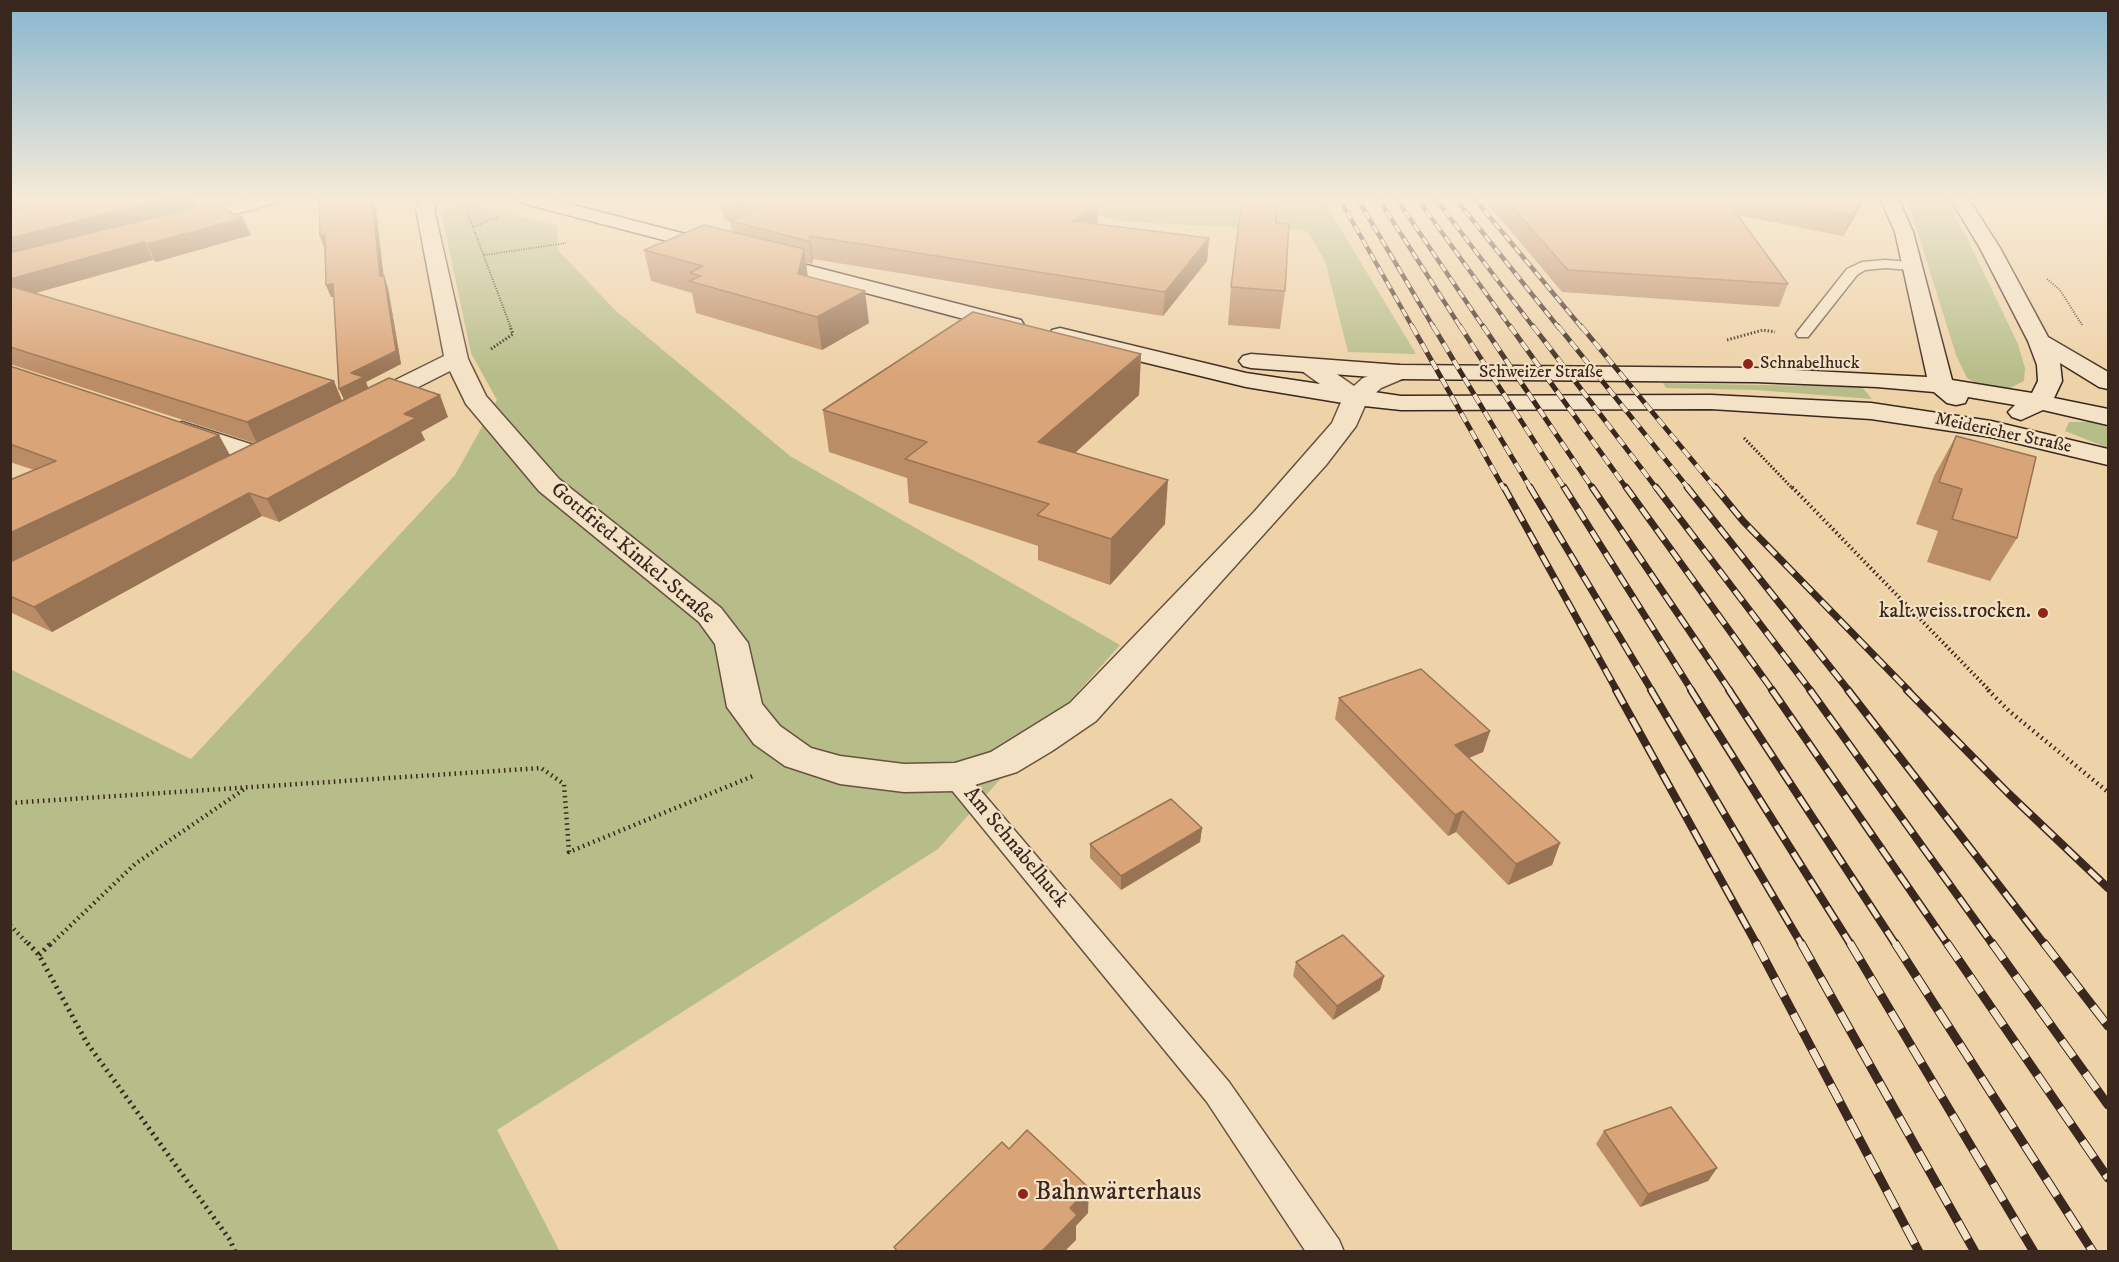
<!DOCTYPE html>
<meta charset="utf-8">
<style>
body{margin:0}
#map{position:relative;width:2119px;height:1262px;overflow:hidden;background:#eed2a8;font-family:"IM FELL DW Pica",serif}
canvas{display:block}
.frame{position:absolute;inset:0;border:12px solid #3a271d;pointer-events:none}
</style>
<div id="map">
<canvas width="2119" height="1262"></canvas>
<div class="frame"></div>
</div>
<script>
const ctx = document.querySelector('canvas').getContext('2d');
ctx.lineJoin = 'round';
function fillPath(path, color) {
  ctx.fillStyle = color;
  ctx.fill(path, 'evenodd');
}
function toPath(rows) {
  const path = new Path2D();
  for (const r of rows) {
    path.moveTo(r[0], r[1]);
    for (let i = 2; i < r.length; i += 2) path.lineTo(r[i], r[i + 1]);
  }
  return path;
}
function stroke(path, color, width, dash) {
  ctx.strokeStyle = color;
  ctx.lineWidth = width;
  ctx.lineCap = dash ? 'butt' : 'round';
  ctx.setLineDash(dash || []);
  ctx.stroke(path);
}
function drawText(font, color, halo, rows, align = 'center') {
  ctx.font = font + ' "IM FELL DW Pica",serif';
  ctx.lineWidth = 4.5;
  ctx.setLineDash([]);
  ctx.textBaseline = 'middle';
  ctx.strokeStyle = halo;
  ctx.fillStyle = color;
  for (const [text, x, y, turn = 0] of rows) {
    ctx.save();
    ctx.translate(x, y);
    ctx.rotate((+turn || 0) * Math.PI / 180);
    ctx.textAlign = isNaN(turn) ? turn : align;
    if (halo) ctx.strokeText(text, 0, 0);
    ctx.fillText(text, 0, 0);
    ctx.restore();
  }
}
fillPath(toPath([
 [1002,198,1322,198,1416,354,1348,352,1325,261,1307,231,1131,222],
 [1907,198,1944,198,1966,236,2018,344,2025,368,2024,381,2008,389,1976,383,1967,378,1956,355],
 [466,202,557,226,558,250,615,310,790,456,1120,645,938,849,497,1130,560,1252,11,1251,10,669,191,759,455,475,497,400,471,353,441,211],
 [1663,383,1862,387,1872,399,1756,390,1666,388],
 [2069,422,2092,422,2108,425,2108,448,2065,431]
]), '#b6bd89');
const service = toPath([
 [1885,260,1911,262,1917,266,1911,270,1885,268,1865,270,1857,275,1808,337,1798,337,1796,334,1798,331,1847,269,1862,262,1885,260],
 [955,768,964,771,1229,1082,1339,1240,1344,1252,1306,1252,1207,1102,946,783,943,777,946,771,955,768]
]);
const minor = toPath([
 [253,198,283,198,280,202,183,228,176,226,174,222,176,218,253,198],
 [421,198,441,198,434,209,468,359,486,396,559,479,721,608,748,643,762,704,780,726,811,748,840,756,904,764,955,763,991,752,1070,703,1254,512,1332,423,1342,400,1302,371,1298,366,1302,361,1310,359,1318,361,1354,386,1363,378,1399,365,1407,367,1411,372,1407,377,1381,388,1367,401,1356,426,1326,465,1096,721,1052,751,1017,772,955,791,904,792,840,784,785,766,754,744,727,707,715,644,699,622,539,491,466,404,450,371,375,409,366,412,357,409,353,404,357,399,444,356,416,209,421,198],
 [182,422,269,450,273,456,269,462,260,464,173,436,169,430,173,424,182,422]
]);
const secondary = toPath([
 [515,198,546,198,724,244,727,248,724,252,717,254,518,202,515,198],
 [1880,198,1898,198,1913,232,1952,380,2032,393,2038,381,2037,365,2028,341,1980,248,1950,198,1968,198,2000,248,2048,337,2108,372,2108,389,2099,387,2060,363,2062,381,2054,398,2108,409,2108,425,2043,410,2021,420,2012,417,2008,412,2015,405,1968,397,1965,403,1956,405,1947,403,1934,392,1877,387,1756,382,1399,379,1251,368,1243,366,1239,361,1243,356,1251,354,1399,365,1756,368,1927,377,1895,232,1880,198],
 [764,254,1021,320,1024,325,1021,330,1013,332,757,264,754,260,757,256,764,254],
 [1060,328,1246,373,1401,396,1711,395,1871,403,1991,421,2108,449,2108,465,1991,437,1871,419,1711,409,1401,410,1355,405,1246,387,1052,340,1049,335,1052,330,1060,328]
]);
stroke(service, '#675240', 3);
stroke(minor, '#675240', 3);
stroke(secondary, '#3a271d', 3);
stroke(toPath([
 [476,201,465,206,511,328],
 [473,227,498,217],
 [484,255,566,243],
 [2047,279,2060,290,2082,325]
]), '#3a271d', 2, [1, 1.5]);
stroke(toPath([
 [1727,340,1763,330,1775,332],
 [491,349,513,334,510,326],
 [1744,438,1793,489]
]), '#3a271d', 3, [1.5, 2]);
stroke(toPath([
 [1792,487,1990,691]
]), '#3a271d', 4, [1.5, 3]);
stroke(toPath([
 [1988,690,2009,711,2108,792],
 [10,803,541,768,564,784,569,852,753,776],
 [10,925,29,945],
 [50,945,135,864,246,788]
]), '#3a271d', 4.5, [1.5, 4]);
stroke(toPath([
 [28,943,39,955,87,1043,230,1240,235,1252],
 [39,955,51,943]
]), '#3a271d', 5, [2, 4.5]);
fillPath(service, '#f4e2c6');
fillPath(minor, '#f4e2c6');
fillPath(secondary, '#f4e2c6');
const railFar4 = toPath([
 [1339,198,1413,328],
 [1357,198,1434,328],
 [1378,198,1461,328],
 [1396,198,1484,328],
 [1417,198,1511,328],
 [1435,198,1534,328],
 [1455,198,1559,328],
 [1474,198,1582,328]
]);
const railFar3 = toPath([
 [1412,326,1504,489],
 [1433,326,1531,489],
 [1460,326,1565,489],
 [1483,326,1593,489],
 [1510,326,1627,489],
 [1533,326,1657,489],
 [1558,326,1689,489],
 [1581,326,1716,489]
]);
const railFar2 = toPath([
 [1504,487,1617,691],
 [1530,487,1652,691],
 [1564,487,1692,691],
 [1592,487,1730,691],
 [1626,487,1773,691],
 [1656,487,1811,691],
 [1687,487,1849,691],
 [1715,487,1743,521,1909,691]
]);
const railFar1 = toPath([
 [1616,690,1757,945],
 [1651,690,1802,945],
 [1691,690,1851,945],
 [1729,690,1896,945],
 [1772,690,1948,945],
 [1810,690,1993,945],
 [1848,690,2045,945],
 [1907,690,2008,793,2108,888]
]);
const rail = toPath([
 [1756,943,1919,1252],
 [1801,943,1975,1252],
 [1850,943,2034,1252],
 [1895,943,2093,1252],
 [1947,943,2108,1178],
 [1992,943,2108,1105],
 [2044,943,2108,1026]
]);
stroke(railFar4, '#3a271d', 4.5);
stroke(railFar3, '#3a271d', 5);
stroke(railFar2, '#3a271d', 7);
stroke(railFar1, '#3a271d', 8);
stroke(rail, '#3a271d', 9);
stroke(railFar4, '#f4e2c6', 3, [8]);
stroke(railFar3, '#f4e2c6', 4, [10]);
stroke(railFar2, '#f4e2c6', 4.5, [13]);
stroke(railFar1, '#f4e2c6', 5, [16]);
stroke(rail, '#f4e2c6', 7, [20]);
fillPath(toPath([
 [10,198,196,207,251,235,156,262,153,260,36,293,342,401,344,400,334,297,331,297,326,285,324,247,376,209,383,276,388,288,401,364,366,382,368,388,448,417,421,432,425,440,279,522,262,516,52,632,10,612,10,480,34,470,10,462,10,366,230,455,254,443,10,364],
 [720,198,1059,198,1097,225,1209,238,1207,261,1163,316,813,259,812,264,806,262,808,276,869,323,822,350,696,313,692,293,651,281,644,250,732,232,730,221,731,221,724,219],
 [1483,198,1864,198,1857,213,1843,236,1737,215,1788,284,1779,307,1562,292],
 [1276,223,1285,291,1280,329,1228,325,1231,287],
 [1141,354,1139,395,1075,453,1165,524,1110,585,1038,560,1038,546,909,503,907,478,829,452,823,410],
 [1956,436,2017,538,1990,581,1927,562,1938,531,1916,524,1934,476],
 [1339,698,1490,731,1483,752,1469,758,1560,843,1552,865,1508,885,1456,832,1448,836,1335,719],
 [1202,828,1200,842,1121,890,1090,858,1090,844],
 [1296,962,1384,976,1380,990,1333,1020,1293,976],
 [1604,1131,1717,1168,1708,1181,1640,1207,1596,1144]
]), '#bb8d67');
fillPath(toPath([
 [170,198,192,198,198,210,10,259,10,238],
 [1863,198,1864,198,1857,213,1843,236,1851,215],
 [372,199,376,209,385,288,380,276],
 [1098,206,1097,228,1072,221],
 [243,218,251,235,156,262,147,244],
 [325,235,329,246,324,247,320,236],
 [810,236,813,259,812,264,809,241],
 [1209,238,1207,261,1163,316,1165,292],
 [144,242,153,260,10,300,10,279],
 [804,249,808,280,798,274],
 [384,276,388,288,401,364,366,382,369,390,345,402,339,389],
 [333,284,338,296,331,297,326,285],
 [865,291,869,323,822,350,817,317],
 [1141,354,1139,395,1039,485,1038,442],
 [334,381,343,403,258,445,247,422],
 [440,395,448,417,421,432,425,440,279,522,267,499,404,414],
 [219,435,231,457,10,565,10,533],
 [1168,480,1165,524,1110,585,1111,539],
 [249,493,262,516,52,632,34,607],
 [1490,731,1483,752,1449,766,1455,745],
 [1463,811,1456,832,1448,836,1455,815],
 [1202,828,1200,842,1121,890,1121,876],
 [1560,843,1552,865,1508,885,1516,864],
 [1384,976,1380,990,1333,1020,1337,1006],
 [1717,1168,1708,1181,1640,1207,1648,1194],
 [1089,1188,1088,1213,1076,1226,1076,1240,1065,1251,1042,1251,1070,1208]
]), '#987354');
const building = toPath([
 [10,198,170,198,10,238,10,211,24,208,10,200,10,198],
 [319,198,372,199,380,276,384,276,396,351,351,373,364,377,339,389,333,284,326,285,325,235,320,236,319,198],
 [723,198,1059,198,1098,206,1072,221,1209,238,1165,292,810,236,809,241,730,221,762,207,723,198],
 [1242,198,1277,198,1276,223,1289,224,1285,291,1231,287,1242,198],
 [1504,198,1725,198,1788,284,1568,270,1504,198],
 [1760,198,1863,198,1851,215,1760,198],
 [212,203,243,218,147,244,144,242,10,279,10,253,212,203],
 [704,225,804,249,798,274,865,291,817,317,689,281,701,276,690,273,703,266,644,250,704,225],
 [10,286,334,381,247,422,10,347,10,286],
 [973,312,1141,354,1038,442,1168,480,1111,539,1037,515,1049,504,905,459,927,442,823,410,973,312],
 [10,366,219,435,10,533,10,480,56,461,10,444,10,366],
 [389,378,440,395,404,414,416,418,267,499,249,493,34,607,10,596,10,562,389,378],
 [1956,436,2036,457,2017,538,1952,519,1962,489,1939,482,1956,436],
 [1421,669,1490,731,1455,745,1560,843,1516,864,1463,811,1455,815,1339,698,1421,669],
 [1171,799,1202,828,1121,876,1090,844,1171,799],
 [1343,935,1384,976,1337,1006,1296,962,1343,935],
 [1671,1107,1717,1168,1648,1194,1604,1131,1671,1107],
 [1027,1130,1089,1188,1070,1208,1077,1215,1042,1251,897,1251,894,1247,1002,1142,1009,1149,1027,1130]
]);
fillPath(building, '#d9a478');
stroke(building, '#987354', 1.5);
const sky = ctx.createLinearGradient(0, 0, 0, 375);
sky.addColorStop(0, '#88b6ce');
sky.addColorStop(0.53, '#f7ebd8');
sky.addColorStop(1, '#f7ebd800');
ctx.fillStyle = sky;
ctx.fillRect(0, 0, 2119, 375);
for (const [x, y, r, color] of [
 [1748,364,6,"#8f2418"],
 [2043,613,6,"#8f2418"],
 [1023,1194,6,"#8f2418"]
]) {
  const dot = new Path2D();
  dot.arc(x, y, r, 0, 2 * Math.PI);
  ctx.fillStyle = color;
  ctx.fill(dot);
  stroke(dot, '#f4e2c6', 2);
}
drawText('18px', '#3a271d', '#f4e2c6', [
 ["Schnabelhuck",1760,364]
], 'left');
drawText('18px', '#3a271d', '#f4e2c6', [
 ["Schweizer Straße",1541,373],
 ["Meidericher Straße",2003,434,12]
]);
drawText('21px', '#3a271d', '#f4e2c6', [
 ["Gottfried-Kinkel-Straße",632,554,40],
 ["Am Schnabelhuck",1015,848,50]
]);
drawText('21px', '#3a271d', '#f4e2c6', [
 ["kalt.weiss.trocken.",2031,613]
], 'right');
drawText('26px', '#3a271d', '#f4e2c6', [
 ["Bahnwärterhaus",1035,1194]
], 'left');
</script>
